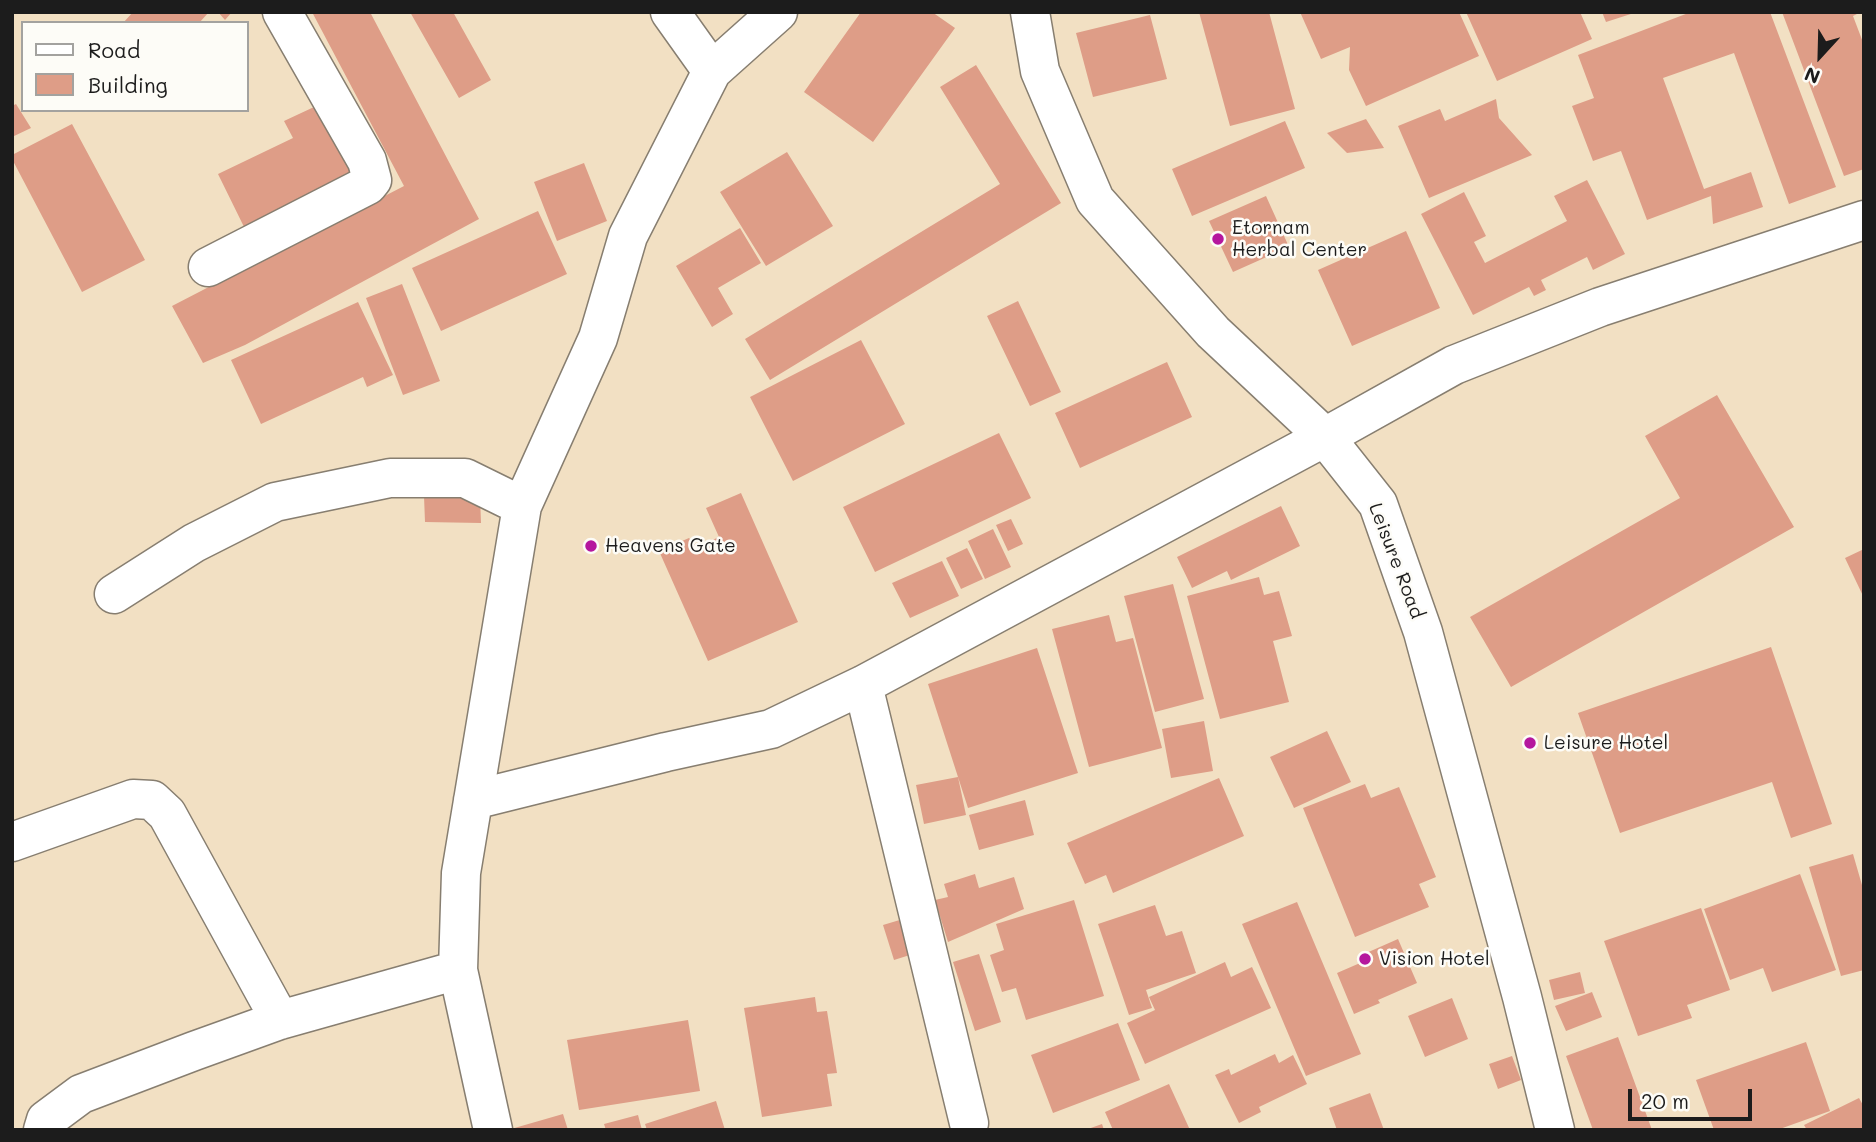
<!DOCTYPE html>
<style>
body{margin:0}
#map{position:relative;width:1876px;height:1142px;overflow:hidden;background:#f2e0c3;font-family:Mali,sans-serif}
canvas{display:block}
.frame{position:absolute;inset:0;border:14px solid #1c1c1c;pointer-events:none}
.legend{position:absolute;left:21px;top:21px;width:228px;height:91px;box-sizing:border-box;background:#fdfcf7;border:2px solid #a3a29f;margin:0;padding:9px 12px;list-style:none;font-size:21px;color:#1c1c1c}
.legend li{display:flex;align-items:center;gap:14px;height:35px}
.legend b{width:35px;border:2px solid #a3a29f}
.north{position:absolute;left:1785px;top:21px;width:70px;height:70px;-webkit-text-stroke:5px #fdfcf7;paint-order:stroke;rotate:202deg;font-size:19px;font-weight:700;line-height:28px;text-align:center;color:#1c1c1c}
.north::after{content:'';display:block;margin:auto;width:24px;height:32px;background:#1c1c1c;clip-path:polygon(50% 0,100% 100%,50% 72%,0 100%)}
.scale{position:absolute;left:1628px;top:1089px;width:124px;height:32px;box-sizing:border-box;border:4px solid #1c1c1c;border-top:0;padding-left:9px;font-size:21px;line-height:24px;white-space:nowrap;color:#1c1c1c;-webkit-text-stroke:5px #fdfcf7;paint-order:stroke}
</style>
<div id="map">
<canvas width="1876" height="1142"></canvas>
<div class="frame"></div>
<ul class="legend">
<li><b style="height:9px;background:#fff"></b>Road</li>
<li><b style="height:19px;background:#de9d87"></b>Building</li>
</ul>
<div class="north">N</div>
<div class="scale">20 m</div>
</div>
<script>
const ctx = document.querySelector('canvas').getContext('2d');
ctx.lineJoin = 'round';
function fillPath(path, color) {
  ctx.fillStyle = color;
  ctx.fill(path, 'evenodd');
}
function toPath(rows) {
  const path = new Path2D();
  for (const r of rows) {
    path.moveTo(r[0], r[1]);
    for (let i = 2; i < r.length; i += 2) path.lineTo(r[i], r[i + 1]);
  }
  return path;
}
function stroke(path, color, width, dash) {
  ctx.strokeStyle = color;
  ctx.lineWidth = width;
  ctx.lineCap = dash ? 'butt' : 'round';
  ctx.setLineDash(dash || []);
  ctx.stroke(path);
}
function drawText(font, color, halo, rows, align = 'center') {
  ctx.font = font + ' Mali,sans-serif';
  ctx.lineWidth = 5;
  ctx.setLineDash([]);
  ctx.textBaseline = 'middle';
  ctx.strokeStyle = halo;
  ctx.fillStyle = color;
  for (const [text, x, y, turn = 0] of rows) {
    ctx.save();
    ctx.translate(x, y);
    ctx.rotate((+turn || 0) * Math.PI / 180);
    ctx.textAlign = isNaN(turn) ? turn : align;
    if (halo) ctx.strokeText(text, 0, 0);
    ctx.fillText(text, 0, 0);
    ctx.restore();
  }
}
fillPath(toPath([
 [133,12,209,12,199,23,123,23],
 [218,12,232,12,225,20],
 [312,12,370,12,479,219,245,345,203,363,172,306,404,186],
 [410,12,453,12,491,80,459,98],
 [861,12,932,12,955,28,873,142,804,92],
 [1199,12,1269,12,1295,109,1230,126],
 [1300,12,1459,12,1479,56,1366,106,1349,70,1350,47,1321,59],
 [1466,12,1580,12,1592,39,1497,81],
 [1602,12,1634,12,1634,13,1606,22],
 [1691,12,1770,12,1836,187,1789,204,1734,53,1663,78,1704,189,1751,172,1763,207,1713,224,1711,196,1647,220,1621,151,1593,161,1572,106,1594,98,1578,55],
 [1782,12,1861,12,1853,16,1864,45,1864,169,1844,176],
 [1150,15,1167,79,1093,97,1076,33],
 [976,65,1061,203,770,380,745,339,1000,184,940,87],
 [1496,99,1499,118,1532,155,1429,198,1398,126,1440,109,1445,121],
 [329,100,366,177,247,233,218,174,293,138,284,121],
 [16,104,31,128,12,137,12,106],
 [1366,119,1384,148,1347,153,1327,133],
 [1285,121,1305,168,1192,216,1172,169],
 [72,124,145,260,82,292,12,159,12,155],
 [787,152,833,226,766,266,720,192],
 [584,163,607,221,557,241,534,182],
 [1587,180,1625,254,1593,270,1587,257,1541,280,1546,290,1534,296,1529,287,1473,315,1421,214,1464,192,1486,236,1474,242,1485,263,1567,221,1554,196],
 [1266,196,1289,247,1233,272,1209,221],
 [538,211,567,274,441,331,412,268],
 [740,228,761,263,718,288,733,314,712,327,676,266],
 [1406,231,1440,308,1352,346,1318,270],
 [402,284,440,381,403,395,366,298],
 [1018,301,1061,392,1030,406,987,316],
 [358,302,393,375,367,387,363,377,261,424,231,360],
 [861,340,905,424,793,481,750,397],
 [1167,362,1192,417,1080,468,1055,413],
 [1717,395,1794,527,1511,687,1470,617,1680,498,1645,436],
 [999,433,1031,498,875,572,843,507],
 [741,493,798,622,708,661,659,551,689,538,697,547,719,537,706,508],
 [424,496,480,497,481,523,425,522],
 [1281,506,1300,546,1231,580,1227,571,1192,588,1177,557],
 [1011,519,1023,544,1008,551,996,525],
 [993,529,1011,567,985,579,968,541],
 [967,548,983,579,961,589,946,558],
 [1864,549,1864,598,1845,558],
 [942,561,959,596,910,618,892,583],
 [1259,577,1264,595,1279,591,1292,636,1273,641,1289,702,1220,719,1187,596],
 [1173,584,1204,699,1155,712,1124,596],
 [1109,615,1116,642,1133,638,1162,748,1089,767,1052,629],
 [1771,647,1832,824,1791,838,1772,782,1620,833,1578,713],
 [1037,648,1078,773,968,808,958,777,966,815,924,824,916,785,958,777,928,684],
 [1204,721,1213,771,1171,778,1162,729],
 [1327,731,1351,782,1294,808,1270,757],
 [1219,778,1244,836,1113,893,1106,875,1085,884,1067,843],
 [1365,784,1371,798,1399,787,1436,877,1419,884,1429,907,1355,937,1303,808],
 [1025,800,1034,835,979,850,969,815],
 [1853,854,1864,892,1864,970,1841,976,1809,867],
 [975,874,979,888,1014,877,1024,909,948,942,935,900,948,897,944,884],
 [1800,874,1836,970,1772,992,1763,968,1730,980,1704,909],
 [1074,900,1104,996,1026,1020,1016,988,1002,992,990,955,1004,950,996,924],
 [1297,902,1361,1054,1306,1076,1242,924],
 [1155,905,1166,936,1182,931,1196,973,1146,990,1152,1008,1129,1015,1098,924],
 [1701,908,1730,990,1687,1005,1692,1018,1638,1036,1604,941],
 [903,919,913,954,894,960,883,925],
 [1398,939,1417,983,1378,1000,1380,1003,1354,1014,1337,973,1367,960,1364,954],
 [979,954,1001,1022,975,1031,953,962],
 [1225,962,1231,977,1252,967,1271,1008,1145,1064,1127,1023,1155,1010,1149,997],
 [1580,972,1585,993,1554,1000,1549,980],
 [1592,992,1602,1017,1566,1031,1555,1006],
 [815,997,817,1012,827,1011,837,1073,827,1074,832,1106,762,1117,744,1008],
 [1452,998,1468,1039,1425,1057,1408,1016],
 [688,1020,700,1091,579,1110,567,1040],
 [1118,1023,1140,1080,1053,1113,1031,1055],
 [1618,1037,1652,1130,1593,1130,1566,1056],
 [1806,1042,1830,1111,1777,1130,1714,1130,1696,1080],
 [1275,1054,1279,1063,1293,1055,1307,1084,1259,1107,1261,1112,1239,1123,1215,1075,1229,1069,1231,1075],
 [1512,1056,1521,1080,1498,1089,1489,1064],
 [1169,1084,1190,1130,1113,1130,1105,1112],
 [1370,1093,1384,1130,1337,1130,1329,1108],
 [1859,1098,1864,1107,1864,1130,1807,1130,1804,1125],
 [716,1101,725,1130,647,1130,645,1124],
 [563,1114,568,1130,512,1130,511,1129],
 [638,1115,642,1130,606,1130,604,1124],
 [1102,1124,1104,1130,1088,1130,1088,1129]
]), '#de9d87');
const minor = toPath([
 [670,12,712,71],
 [1030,12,1040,71,1095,200,1213,332,1325,437,1378,504,1423,632,1522,997,1555,1130],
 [208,267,368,185,372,180,367,161,282,12],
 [114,594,194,543,275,502,390,478,465,478,522,506],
 [863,685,969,1123],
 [473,800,666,752,771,729,863,685,1325,437,1454,365,1600,307,1864,220],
 [12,842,133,799,152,800,167,814,280,1020],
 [43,1130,46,1120,81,1094,194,1051,280,1020,458,970],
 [493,1130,458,970,461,873,522,506,598,338,628,236,712,71,778,12]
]);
stroke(minor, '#877e70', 41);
stroke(minor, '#fff', 38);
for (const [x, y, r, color] of [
 [1218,239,7,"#b5179e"],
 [591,546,7,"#b5179e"],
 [1530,743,7,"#b5179e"],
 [1365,959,7,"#b5179e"]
]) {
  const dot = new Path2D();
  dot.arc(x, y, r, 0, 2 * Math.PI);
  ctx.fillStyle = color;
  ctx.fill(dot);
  stroke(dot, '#fdfcf7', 2.5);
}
drawText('19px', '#1c1c1c', '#fdfcf7', [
 ["Etornam",1232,228],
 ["Herbal Center",1232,250],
 ["Heavens Gate",605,546],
 ["Leisure Hotel",1544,743],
 ["Vision Hotel",1379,959]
], 'left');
drawText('19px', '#1c1c1c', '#fdfcf7', [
 ["Leisure Road",1396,561,69]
]);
</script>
